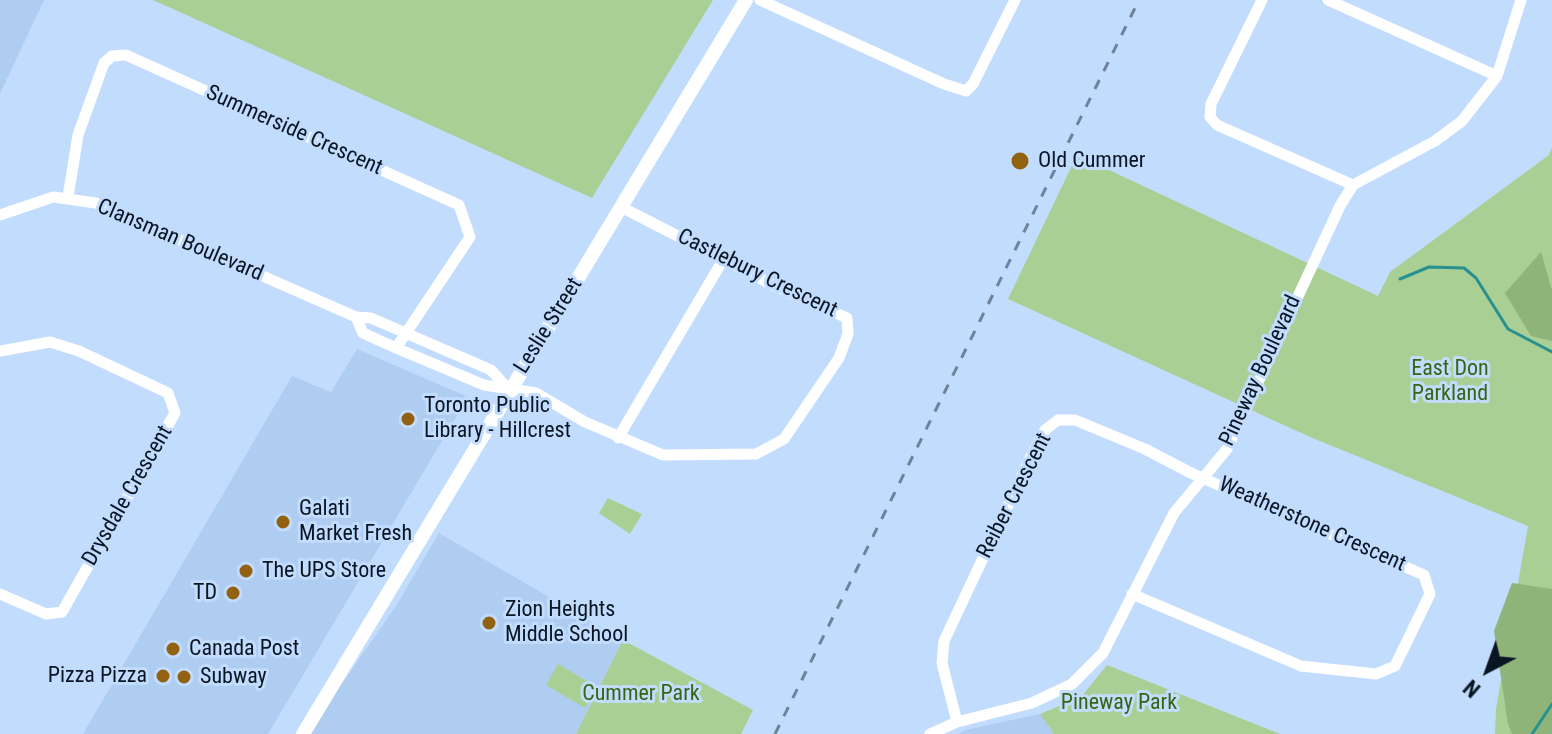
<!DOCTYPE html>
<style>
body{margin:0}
#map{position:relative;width:1552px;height:734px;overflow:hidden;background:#c2dcfe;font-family:"Roboto Condensed",sans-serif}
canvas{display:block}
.north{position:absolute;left:1448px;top:630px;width:80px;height:80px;-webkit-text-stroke:6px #c2dcfe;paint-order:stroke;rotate:221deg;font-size:22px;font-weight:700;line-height:32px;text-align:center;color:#0a1524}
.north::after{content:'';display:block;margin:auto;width:28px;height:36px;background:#0a1524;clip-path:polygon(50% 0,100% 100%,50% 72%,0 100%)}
</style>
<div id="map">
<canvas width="1552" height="734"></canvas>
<div class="north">N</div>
</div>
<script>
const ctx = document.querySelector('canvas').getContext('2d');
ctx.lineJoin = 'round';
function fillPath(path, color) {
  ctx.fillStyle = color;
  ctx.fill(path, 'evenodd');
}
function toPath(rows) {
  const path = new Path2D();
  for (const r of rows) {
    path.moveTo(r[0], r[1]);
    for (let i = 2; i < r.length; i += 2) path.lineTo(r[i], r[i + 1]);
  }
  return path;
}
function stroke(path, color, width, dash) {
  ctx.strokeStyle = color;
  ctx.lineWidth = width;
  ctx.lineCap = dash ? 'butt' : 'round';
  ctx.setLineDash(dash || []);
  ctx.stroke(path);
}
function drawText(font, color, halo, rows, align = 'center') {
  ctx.font = font + ' "Roboto Condensed",sans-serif';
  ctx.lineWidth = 6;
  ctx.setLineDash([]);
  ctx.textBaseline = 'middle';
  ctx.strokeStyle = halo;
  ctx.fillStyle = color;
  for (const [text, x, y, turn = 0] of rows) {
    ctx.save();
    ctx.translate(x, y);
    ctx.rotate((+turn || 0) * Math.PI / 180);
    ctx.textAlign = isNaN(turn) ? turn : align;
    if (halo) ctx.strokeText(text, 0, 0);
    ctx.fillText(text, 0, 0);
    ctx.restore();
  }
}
fillPath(toPath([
 [0,0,44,0,0,94],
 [357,349,468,397,268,734,83,734,292,376,331,392],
 [439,533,623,640,576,734,307,734,396,606],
 [1040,714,1054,734,958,734,965,730]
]), '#afccf1');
fillPath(toPath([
 [153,0,713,0,592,198],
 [1552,147,1552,734,1495,734,1496,709,1528,526,1310,437,1008,299,1077,155,1378,296,1390,272,1549,155],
 [608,498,642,514,630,534,599,513],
 [623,640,753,710,741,734,576,734],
 [558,664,597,687,585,708,546,685],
 [1107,665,1280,734,1054,734,1040,714,1081,697]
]), '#aacf94');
fillPath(toPath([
 [1541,252,1552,290,1552,341,1531,336,1505,293],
 [1512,583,1552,589,1552,734,1512,734,1508,724,1494,631]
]), '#8fb479');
stroke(toPath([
 [1400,279,1429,267,1464,268,1476,278,1508,329,1552,352],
 [1532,734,1552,704]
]), '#299090', 3);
stroke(toPath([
 [760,0,944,84,966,91,973,84,1015,0],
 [1262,0,1211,104,1210,117,1217,125,1353,185],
 [1328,0,1497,76],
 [68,197,78,135,104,63,112,56,126,55,459,205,470,237,396,348],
 [0,215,53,197,96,203,356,317,371,318,491,370,508,389],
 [356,317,363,333,396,348,484,385,536,393,585,422,663,455,756,454,784,439,839,358,848,334,847,318,777,287,623,208],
 [0,351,50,342,79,351,168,393,175,413,62,612,46,614,0,594],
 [618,438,723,260],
 [957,722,942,663,944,641,1032,454,1045,430,1058,420,1075,420,1145,449,1191,473,1424,575,1430,594,1395,666,1376,674,1301,666,1132,594],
 [930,734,957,722,1032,703,1072,684,1103,653,1174,513,1227,449,1340,206,1353,185,1435,141,1462,121,1497,76,1521,0]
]), '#fff', 11);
stroke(toPath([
 [303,734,746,0]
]), '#fff', 14);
stroke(toPath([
 [775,734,1139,0]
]), '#6f829b', 3, [10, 10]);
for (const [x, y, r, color] of [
 [1020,161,10,"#926210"],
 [408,419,8,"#926210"],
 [283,522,8,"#926210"],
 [246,571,8,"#926210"],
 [233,593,8,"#926210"],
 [489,623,8,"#926210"],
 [173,649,8,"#926210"],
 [163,676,8,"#926210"],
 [184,677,8,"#926210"]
]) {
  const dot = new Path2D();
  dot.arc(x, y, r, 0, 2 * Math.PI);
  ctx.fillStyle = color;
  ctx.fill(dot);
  stroke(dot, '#c2dcfe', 3);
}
drawText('22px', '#0a1524', '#c2dcfe', [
 ["Summerside Crescent",294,131,24],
 ["Clansman Boulevard",180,241,23],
 ["Castlebury Crescent",757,274,26],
 ["Leslie Street",549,326,-58],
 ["Pineway Boulevard",1261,371,-65],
 ["Drysdale Crescent",128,496,-60],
 ["Reiber Crescent",1015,496,-63],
 ["Weatherstone Crescent",1312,525,24]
]);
drawText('22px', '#0a1524', '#c2dcfe', [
 ["Old Cummer",1038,161],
 ["Toronto Public",424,406],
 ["Library - Hillcrest",424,431],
 ["Galati",299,509],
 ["Market Fresh",299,534],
 ["The UPS Store",262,571],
 ["TD",217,593,"right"],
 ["Zion Heights",505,610],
 ["Middle School",505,635],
 ["Canada Post",189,649],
 ["Pizza Pizza",147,676,"right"],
 ["Subway",200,677]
], 'left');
drawText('22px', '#386512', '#c2dcfe', [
 ["East Don",1450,369],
 ["Parkland",1450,394],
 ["Cummer Park",641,694],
 ["Pineway Park",1119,703]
]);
</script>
